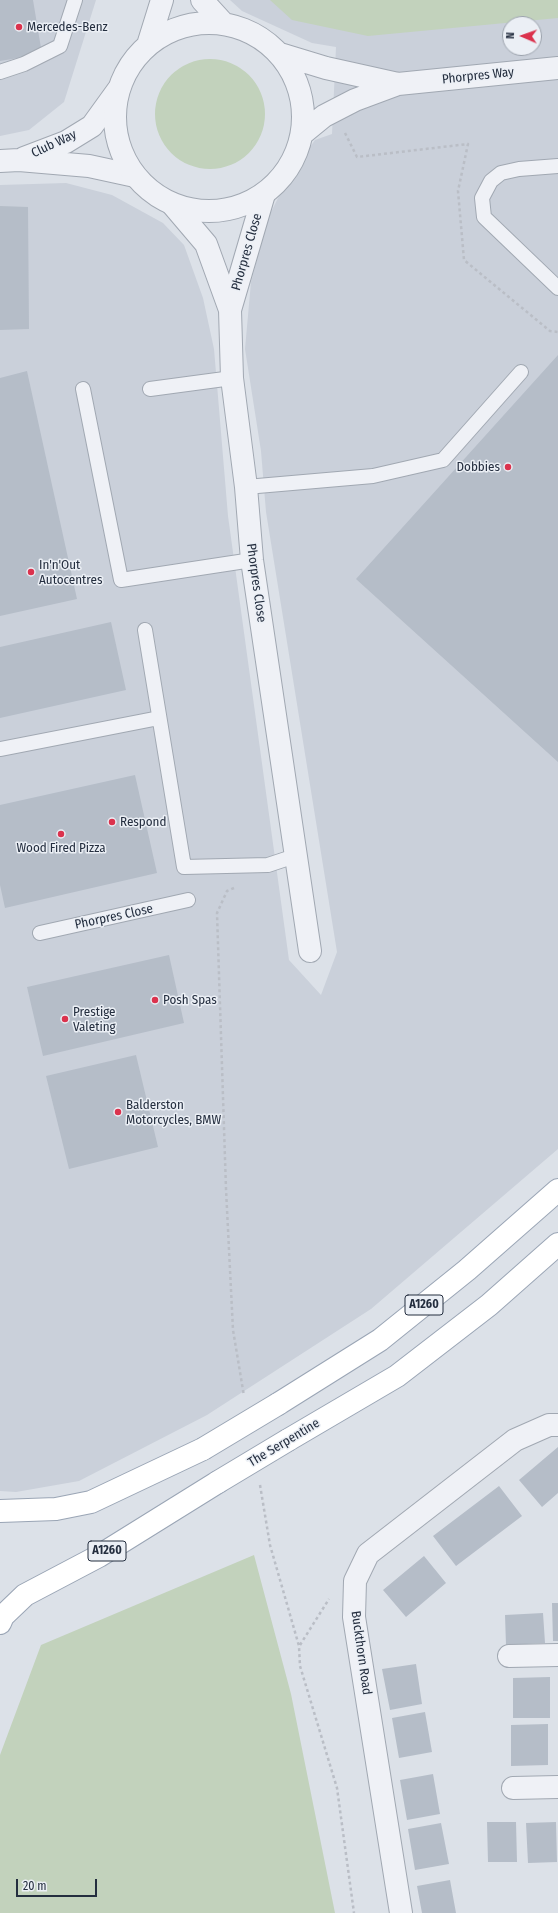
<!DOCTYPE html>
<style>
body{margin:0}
#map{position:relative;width:558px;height:1913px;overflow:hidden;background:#dce1e8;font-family:"Fira Sans Condensed",sans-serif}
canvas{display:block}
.north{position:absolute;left:502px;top:16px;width:40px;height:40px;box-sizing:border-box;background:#ebeff5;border:1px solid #9ba2ac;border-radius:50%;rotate:272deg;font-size:11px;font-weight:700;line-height:16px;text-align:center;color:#242e3f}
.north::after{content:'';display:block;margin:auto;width:14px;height:18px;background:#db324d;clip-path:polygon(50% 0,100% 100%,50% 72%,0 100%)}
.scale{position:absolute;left:16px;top:1879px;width:81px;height:18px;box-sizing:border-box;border:2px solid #242e3f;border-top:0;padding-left:5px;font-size:12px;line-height:14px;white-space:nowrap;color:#242e3f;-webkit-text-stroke:3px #ebeff5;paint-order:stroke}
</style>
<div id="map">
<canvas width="558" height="1913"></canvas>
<div class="north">N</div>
<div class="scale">20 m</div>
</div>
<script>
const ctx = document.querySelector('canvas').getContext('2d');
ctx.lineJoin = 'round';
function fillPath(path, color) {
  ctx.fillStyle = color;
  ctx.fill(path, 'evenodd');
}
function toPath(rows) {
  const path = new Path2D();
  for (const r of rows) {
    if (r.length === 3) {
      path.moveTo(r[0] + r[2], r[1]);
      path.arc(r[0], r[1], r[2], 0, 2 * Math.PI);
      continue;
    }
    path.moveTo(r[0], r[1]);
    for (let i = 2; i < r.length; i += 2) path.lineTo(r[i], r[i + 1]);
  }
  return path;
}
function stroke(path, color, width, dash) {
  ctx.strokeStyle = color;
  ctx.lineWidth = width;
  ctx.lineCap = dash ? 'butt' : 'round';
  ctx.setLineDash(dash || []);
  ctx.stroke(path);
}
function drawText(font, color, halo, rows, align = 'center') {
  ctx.font = font + ' "Fira Sans Condensed",sans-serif';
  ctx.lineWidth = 3;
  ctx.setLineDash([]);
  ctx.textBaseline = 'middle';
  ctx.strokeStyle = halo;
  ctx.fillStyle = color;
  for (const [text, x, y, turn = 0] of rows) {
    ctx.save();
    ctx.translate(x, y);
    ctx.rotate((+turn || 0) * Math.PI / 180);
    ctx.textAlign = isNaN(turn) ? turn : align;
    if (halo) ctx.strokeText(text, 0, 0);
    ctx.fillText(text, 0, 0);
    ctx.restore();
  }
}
fillPath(toPath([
 [0,0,96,0,64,102,29,130,0,136],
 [230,0,558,0,558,1149,371,1309,207,1415,79,1481,16,1492,0,1491,0,185,66,183,112,195,163,223,184,245,203,298,214,349,228,516,289,960,321,995,337,952,266,512,261,451,245,349,251,282,268,218,286,182,315,140,332,134,336,47,312,43,242,11],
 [510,24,534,24,534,48,510,48]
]), '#cad0da');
fillPath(toPath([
 [270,0,558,0,558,18,368,36,292,20],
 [210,114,55],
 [254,1555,291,1694,335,1913,0,1913,0,1755,41,1645]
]), '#c2d2bc');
fillPath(toPath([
 [0,0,33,0,42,54,0,61],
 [0,206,28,207,29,329,0,330],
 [558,355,558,762,356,579],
 [27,371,77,599,0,616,0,378],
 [111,622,126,690,0,718,0,647],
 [135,775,157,873,5,908,0,885,0,805],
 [169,955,184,1023,43,1056,27,987],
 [136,1055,158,1147,69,1169,46,1076],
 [558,1447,558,1493,542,1507,519,1480],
 [499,1486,522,1516,456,1566,433,1536],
 [424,1556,446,1583,406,1617,383,1590],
 [552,1603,558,1603,558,1641,553,1641],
 [543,1613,545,1643,506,1645,505,1615],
 [416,1664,422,1704,390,1710,382,1669],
 [550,1677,550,1718,513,1718,513,1678],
 [425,1712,432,1752,399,1758,392,1718],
 [548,1724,548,1765,511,1766,511,1725],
 [433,1774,440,1814,407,1820,400,1780],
 [487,1822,516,1822,517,1862,488,1862],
 [556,1822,557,1862,528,1863,526,1823],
 [441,1823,449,1864,415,1870,408,1829],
 [450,1880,456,1913,422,1913,417,1886]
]), '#b5bdc8');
const service = toPath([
 [0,72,24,64,60,46,75,0],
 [558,166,519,169,501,173,491,181,482,198,484,217,558,288],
 [83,389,121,580,252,560],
 [150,389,232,378],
 [246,487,373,476,443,460,521,372],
 [145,630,184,867,268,865,295,856],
 [1,749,159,718],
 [40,933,188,900]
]);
const minor = toPath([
 [24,158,66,142,92,126,118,90],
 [0,161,19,160,89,166,135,176],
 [264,194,230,310,232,378,246,487,252,560,310,951],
 [172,204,206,244,230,310],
 [509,1656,558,1655],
 [513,1788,558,1787],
 [401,1913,354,1617,355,1581,368,1554,515,1440,549,1425,558,1425]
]);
const tertiary = toPath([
 [202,0,223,23],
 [209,117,94],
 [148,45,162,0],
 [280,54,326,68,398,84],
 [302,134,324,116,355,100,398,84,558,68]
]);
const primary = toPath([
 [278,1404,380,1340,467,1270,558,1190],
 [288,1440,397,1376,489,1305,558,1244],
 [0,1511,56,1509,91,1502,203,1449],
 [0,1623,3,1616,25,1595,99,1556,218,1482]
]);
stroke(service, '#a1a8b2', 16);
stroke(minor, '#a1a8b2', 24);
stroke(tertiary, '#a1a8b2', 24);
stroke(primary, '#9aa5b5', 24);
stroke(toPath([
 [345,133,357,157,468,144,458,191,464,260,550,331,558,332],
 [234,888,227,891,217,913,226,1189,233,1330,244,1396],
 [260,1485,270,1545,299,1646,300,1666,337,1788,354,1913],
 [300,1645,329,1599]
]), '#babec6', 2.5, [3, 3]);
stroke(service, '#eff1f6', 14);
stroke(minor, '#eff1f6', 22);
stroke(tertiary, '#eff1f6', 22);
stroke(primary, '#fff', 22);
const primaryBridge = toPath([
 [203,1449,278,1404],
 [218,1482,288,1440]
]);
stroke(primaryBridge, '#9aa5b5', 24, []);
stroke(primaryBridge, '#fff', 22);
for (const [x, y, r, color] of [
 [19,27,4,"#db324d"],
 [508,467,4,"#db324d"],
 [31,572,4,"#db324d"],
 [112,822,4,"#db324d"],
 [61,834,4,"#db324d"],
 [155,1000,4,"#db324d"],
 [65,1019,4,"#db324d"],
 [118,1112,4,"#db324d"]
]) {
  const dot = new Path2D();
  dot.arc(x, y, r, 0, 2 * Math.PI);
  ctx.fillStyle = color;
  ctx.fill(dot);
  stroke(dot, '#ebeff5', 1.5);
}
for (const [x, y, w] of [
 [424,1305,38],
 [107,1551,38]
]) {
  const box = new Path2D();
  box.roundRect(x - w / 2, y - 10, w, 20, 3);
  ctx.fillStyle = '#ebeff5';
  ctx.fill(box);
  stroke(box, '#242e3f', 1);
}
drawText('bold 12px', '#242e3f', null, [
 ["A1260",424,1305],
 ["A1260",107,1551]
]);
drawText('13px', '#242e3f', '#ebeff5', [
 ["Mercedes-Benz",27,27],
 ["Dobbies",500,467,"right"],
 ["In'n'Out",39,565],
 ["Autocentres",39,580],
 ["Respond",120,822],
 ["Wood Fired Pizza",61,848,"center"],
 ["Posh Spas",163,1000],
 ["Prestige",73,1012],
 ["Valeting",73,1027],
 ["Balderston",126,1105],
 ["Motorcycles, BMW",126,1120]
], 'left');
drawText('13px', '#242e3f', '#ebeff5', [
 ["Phorpres Way",478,76,-6],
 ["Club Way",54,144,-25],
 ["Phorpres Close",247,252,-74],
 ["Phorpres Close",256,583,82],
 ["Phorpres Close",114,917,-12],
 ["The Serpentine",284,1443,-31],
 ["Buckthorn Road",361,1653,82]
]);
</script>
